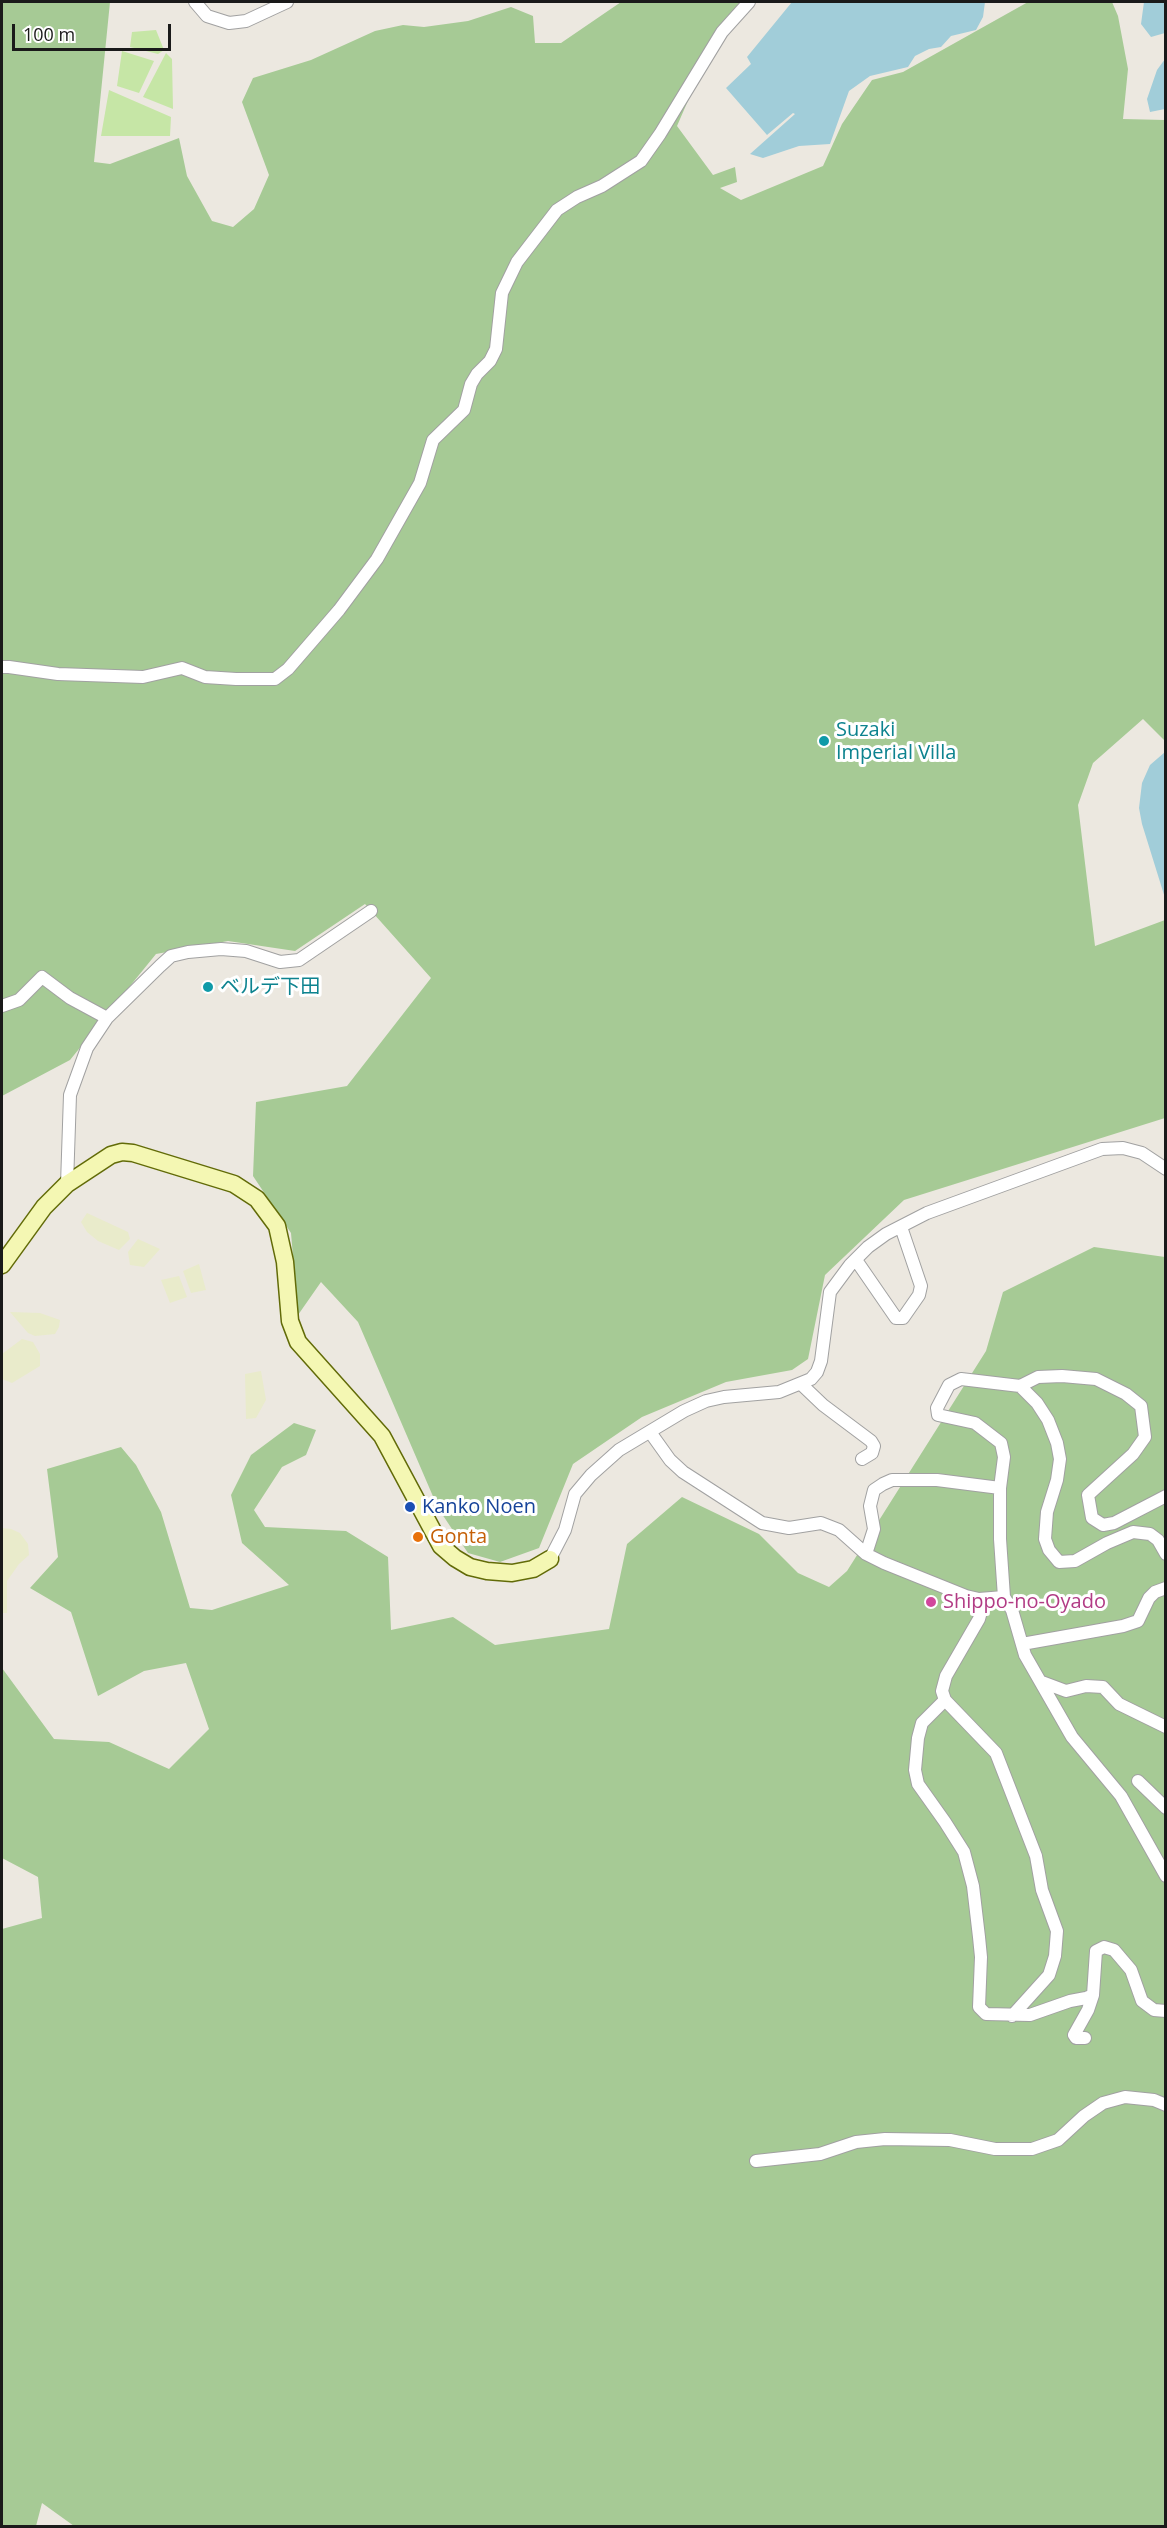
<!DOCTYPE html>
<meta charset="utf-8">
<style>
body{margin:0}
#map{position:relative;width:1167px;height:2528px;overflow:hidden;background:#ece8e0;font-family:"Open Sans",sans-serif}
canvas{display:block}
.frame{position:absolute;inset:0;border:3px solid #1a1a1a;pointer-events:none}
.scale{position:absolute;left:12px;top:24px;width:159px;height:27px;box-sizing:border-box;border:3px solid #1a1a1a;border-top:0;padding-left:8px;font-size:18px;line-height:21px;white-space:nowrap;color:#1a1a1a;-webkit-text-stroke:4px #fff;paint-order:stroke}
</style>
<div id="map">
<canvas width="1167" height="2528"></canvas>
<div class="frame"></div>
<div class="scale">100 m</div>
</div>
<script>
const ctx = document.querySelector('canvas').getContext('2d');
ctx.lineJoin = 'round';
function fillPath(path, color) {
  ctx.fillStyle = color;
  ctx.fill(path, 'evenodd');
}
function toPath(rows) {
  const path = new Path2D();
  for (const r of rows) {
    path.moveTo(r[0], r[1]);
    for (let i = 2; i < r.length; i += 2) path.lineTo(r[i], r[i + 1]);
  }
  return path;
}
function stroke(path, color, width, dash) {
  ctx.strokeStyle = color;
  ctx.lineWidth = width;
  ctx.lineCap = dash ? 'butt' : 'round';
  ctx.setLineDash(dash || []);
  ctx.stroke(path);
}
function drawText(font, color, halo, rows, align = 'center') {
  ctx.font = font + ' "Open Sans","Noto Sans JP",sans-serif';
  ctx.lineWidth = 6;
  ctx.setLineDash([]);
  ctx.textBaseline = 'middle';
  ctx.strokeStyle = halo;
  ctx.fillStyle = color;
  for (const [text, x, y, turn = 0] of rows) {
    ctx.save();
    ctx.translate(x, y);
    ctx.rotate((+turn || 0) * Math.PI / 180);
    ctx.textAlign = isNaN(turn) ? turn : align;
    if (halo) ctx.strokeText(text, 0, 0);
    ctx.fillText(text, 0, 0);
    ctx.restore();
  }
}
fillPath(toPath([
 [87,1213,128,1232,130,1239,119,1250,98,1241,87,1232,81,1222],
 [138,1239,160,1249,144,1267,130,1265,128,1252],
 [199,1264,206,1290,191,1293,183,1271],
 [179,1276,187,1297,170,1303,161,1280],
 [10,1312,40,1313,60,1320,59,1327,55,1334,35,1336,28,1333],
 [22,1339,33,1342,40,1354,40,1366,12,1383,2,1379,2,1354],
 [261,1371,266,1400,256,1418,246,1419,245,1374],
 [2,1528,11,1529,20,1533,28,1544,29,1555,19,1564,7,1581,7,1613,2,1613]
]), '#e9ebcb');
fillPath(toPath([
 [156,30,164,50,158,54,130,47,132,32],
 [122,51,154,61,139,93,117,86],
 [166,53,172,59,173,109,143,97],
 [109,90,171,117,170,136,101,136]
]), '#c6e6a6');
fillPath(toPath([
 [2,2,110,2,94,162,110,164,179,138,187,176,212,221,233,227,254,209,269,175,242,102,253,78,311,60,375,31,403,25,424,27,468,21,511,7,533,16,535,43,561,43,621,2,752,2,713,43,677,126,713,175,735,167,737,182,720,188,741,200,823,166,842,124,872,80,903,72,1028,2,1112,2,1118,16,1128,69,1123,119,1165,120,1166,742,1143,719,1093,763,1078,805,1095,946,1165,920,1165,1118,904,1200,825,1275,808,1359,792,1370,726,1382,642,1417,573,1464,539,1548,500,1562,468,1553,438,1508,358,1322,321,1282,298,1315,291,1233,253,1176,256,1102,347,1086,431,978,365,904,295,951,228,941,156,954,70,1060,2,1096],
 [1094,1247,1165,1257,1165,2526,74,2526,42,2503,36,2526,2,2526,2,1929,42,1918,38,1877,2,1858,2,1668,54,1739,109,1742,169,1769,209,1729,186,1663,144,1671,98,1696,71,1612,30,1588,58,1557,47,1469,121,1447,136,1465,161,1512,190,1608,212,1610,289,1585,242,1543,231,1495,251,1455,294,1423,316,1430,306,1455,282,1467,254,1510,265,1527,346,1531,388,1557,391,1630,453,1617,495,1645,609,1629,627,1544,682,1497,759,1534,798,1573,829,1587,847,1571,986,1351,1003,1292]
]), '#a6ca95');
fillPath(toPath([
 [792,2,985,2,983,17,976,30,951,36,941,47,929,49,915,56,908,67,870,76,849,91,830,144,799,146,763,158,750,154,795,114,793,113,767,135,726,88,751,64,747,57],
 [1144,2,1165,2,1165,33,1151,37,1141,24],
 [1165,59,1165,109,1150,112,1147,99,1157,70],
 [1165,752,1165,898,1142,824,1139,808,1142,783,1150,765]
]), '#a1cdd9');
const street = toPath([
 [195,2,207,16,229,23,246,21,287,2],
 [2,667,9,667,58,674,143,677,182,668,205,677,236,679,275,679,288,669,339,610,377,559,420,483,433,440,464,410,471,384,477,374,490,361,496,349,502,293,517,262,557,210,577,197,602,186,641,161,660,134,722,32,749,2],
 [2,1006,19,1000,42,977,70,998,107,1018],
 [67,1184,70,1095,87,1048,107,1018,160,966,171,956,188,952,221,949,246,951,280,962,299,960,371,911],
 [856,1260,896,1318,903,1318,919,1295,921,1286,901,1227],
 [801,1384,823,1405,871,1441,874,1446,872,1453,862,1459],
 [1020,1386,1037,1403,1048,1420,1057,1443,1060,1459,1057,1480,1047,1512,1045,1539,1049,1550,1059,1562,1075,1561,1107,1543,1133,1532,1150,1534,1158,1540,1166,1554],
 [650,1432,670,1460,683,1472,762,1523,789,1528,821,1523,839,1530,866,1554,884,1563,966,1596,979,1599,1004,1597],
 [1166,1496,1114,1523,1103,1525,1092,1518,1088,1495,1133,1454,1145,1437,1141,1406,1126,1394,1096,1379,1062,1376,1038,1377,1020,1386,961,1379,949,1385,937,1408,938,1415,975,1423,1001,1443,1004,1457,1000,1488,1000,1539,1004,1597,1012,1610,1025,1655,1072,1737,1121,1796,1166,1876],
 [866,1554,874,1529,870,1506,874,1490,883,1484,892,1480,937,1480,1000,1488],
 [550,1559,565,1530,575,1494,591,1475,619,1450,684,1411,706,1401,724,1397,779,1392,811,1379,817,1372,821,1361,830,1292,850,1265,868,1247,886,1234,927,1213,1102,1149,1123,1148,1142,1153,1166,1169],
 [979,1599,982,1608,979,1619,946,1676,942,1691,945,1700,996,1753,1036,1856,1042,1890,1057,1931,1055,1956,1049,1975,1012,2016],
 [1022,1644,1123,1626,1138,1621,1149,1598,1155,1592,1166,1588],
 [1042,1682,1066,1691,1086,1686,1103,1687,1119,1704,1166,1727],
 [945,1700,922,1723,918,1738,915,1770,918,1784,945,1822,964,1852,973,1886,979,1937,981,1957,979,2007,986,2014,1030,2015,1070,2001,1086,1998,1093,1995,1096,1951,1104,1947,1114,1950,1131,1970,1142,2001,1154,2010,1166,2011],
 [1138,1781,1166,1808],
 [1085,2038,1076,2038,1074,2035,1088,2010,1093,1995],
 [756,2161,820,2154,856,2142,885,2139,950,2140,995,2149,1032,2149,1058,2140,1084,2116,1103,2103,1125,2097,1154,2100,1166,2105]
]);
const secondary = toPath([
 [2,1265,44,1207,67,1184,111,1155,122,1152,133,1153,234,1184,257,1199,277,1226,285,1262,290,1321,298,1342,382,1436,441,1546,455,1558,470,1567,487,1571,512,1573,533,1569,550,1559]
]);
stroke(street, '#a1a1a1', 14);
stroke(secondary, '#626b08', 19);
stroke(street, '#fff', 12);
stroke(secondary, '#f4f7b3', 16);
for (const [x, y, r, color] of [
 [824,741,6,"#0f9aa8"],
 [208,987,6,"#0f9aa8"],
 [410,1507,6,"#1a4fb4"],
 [418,1537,6,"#e8710a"],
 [931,1602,6,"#d1479c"]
]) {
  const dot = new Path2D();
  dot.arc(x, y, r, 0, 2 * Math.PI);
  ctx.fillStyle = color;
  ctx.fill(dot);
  stroke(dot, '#fff', 2);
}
drawText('20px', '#0d838f', '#fff', [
 ["Suzaki",836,730],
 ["Imperial Villa",836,753],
 ["ベルデ下田",220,987]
], 'left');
drawText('20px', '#164399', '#fff', [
 ["Kanko Noen",422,1507]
], 'left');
drawText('20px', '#c56008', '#fff', [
 ["Gonta",430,1537]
], 'left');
drawText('20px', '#b23c85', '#fff', [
 ["Shippo-no-Oyado",943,1602]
], 'left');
</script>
